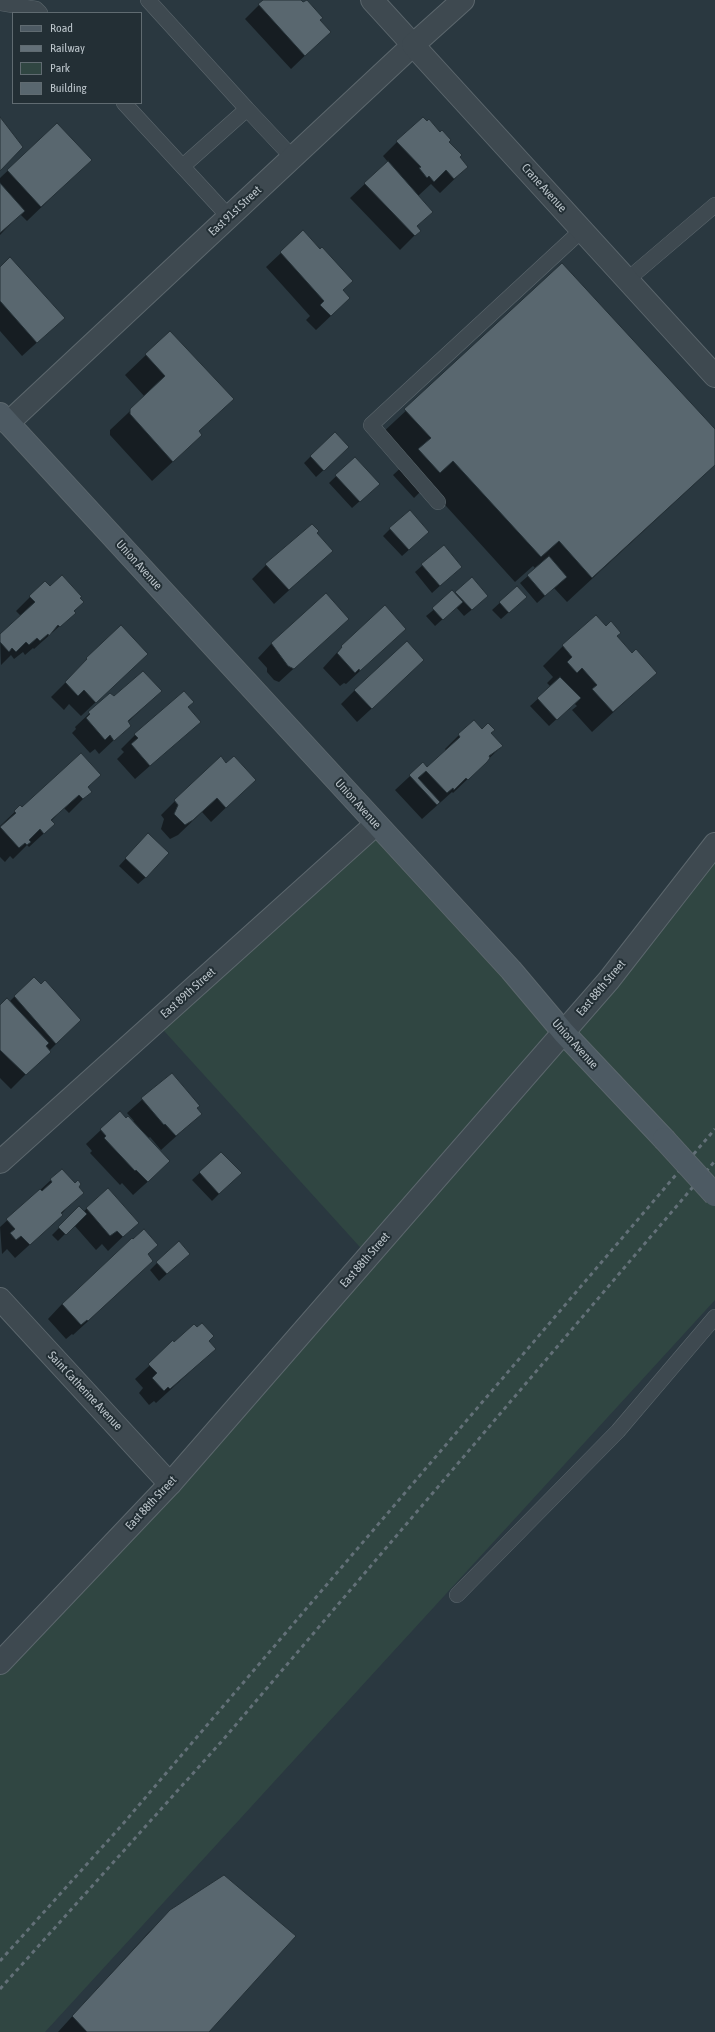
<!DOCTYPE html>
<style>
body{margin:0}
#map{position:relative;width:715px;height:2032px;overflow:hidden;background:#2a3840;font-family:"Asap Condensed",sans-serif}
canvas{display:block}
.legend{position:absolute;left:12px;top:12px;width:130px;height:92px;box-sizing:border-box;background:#232f35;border:1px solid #606b71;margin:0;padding:5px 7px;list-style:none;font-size:12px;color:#bbc4ca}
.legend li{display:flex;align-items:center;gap:8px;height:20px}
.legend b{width:20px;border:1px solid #606b71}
</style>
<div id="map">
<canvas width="715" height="2032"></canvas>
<ul class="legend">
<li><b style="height:5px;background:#4d5a63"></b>Road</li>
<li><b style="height:5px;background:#637078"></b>Railway</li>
<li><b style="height:11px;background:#304642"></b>Park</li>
<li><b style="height:11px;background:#59676f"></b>Building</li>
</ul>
</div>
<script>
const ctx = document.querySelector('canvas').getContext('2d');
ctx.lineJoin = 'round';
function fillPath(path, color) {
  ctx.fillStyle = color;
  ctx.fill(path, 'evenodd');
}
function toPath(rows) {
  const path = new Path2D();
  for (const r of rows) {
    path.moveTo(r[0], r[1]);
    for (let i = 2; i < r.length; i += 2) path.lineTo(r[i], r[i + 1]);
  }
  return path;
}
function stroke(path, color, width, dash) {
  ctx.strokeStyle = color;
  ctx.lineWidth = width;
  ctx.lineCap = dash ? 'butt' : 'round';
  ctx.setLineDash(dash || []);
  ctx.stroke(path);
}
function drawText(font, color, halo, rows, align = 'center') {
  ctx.font = font + ' "Asap Condensed",sans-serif';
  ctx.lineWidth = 4;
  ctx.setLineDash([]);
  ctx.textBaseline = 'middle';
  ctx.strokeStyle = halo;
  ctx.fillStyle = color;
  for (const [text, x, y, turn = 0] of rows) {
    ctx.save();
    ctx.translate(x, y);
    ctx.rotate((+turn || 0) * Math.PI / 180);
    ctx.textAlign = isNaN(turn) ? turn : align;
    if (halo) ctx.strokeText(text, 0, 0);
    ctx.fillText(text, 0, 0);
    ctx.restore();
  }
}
fillPath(toPath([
 [376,824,564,1033,715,844,715,1300,45,2032,0,2032,0,1663,368,1256,156,1022]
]), '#304642');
fillPath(toPath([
 [264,0,300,0,319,21,315,46,291,69,245,19],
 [57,124,76,174,27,221,20,214,0,235,0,178],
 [397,142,448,142,467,167,440,193,431,184,418,196,416,227,419,231,400,250,350,198,388,162,383,156],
 [281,253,342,291,335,312,316,330,306,320,310,316,266,267],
 [562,265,715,431,715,465,567,602,554,588,537,603,520,583,536,569,533,566,515,582,427,485,414,498,393,475,406,463,380,435],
 [0,268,64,318,22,356,0,331],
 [170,332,233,399,198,432,180,455,152,481,110,435,110,430,145,397,125,375],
 [341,454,316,477,304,463,311,456],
 [355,458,371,491,352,508,329,483],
 [390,529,421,539,402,556,383,536],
 [316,533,332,551,274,604,252,579,266,565],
 [444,546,461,567,432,593,415,572],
 [472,579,480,603,464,616,456,607,435,626,426,616],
 [517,587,518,604,501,619,492,610],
 [30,597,74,613,34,649,33,648,25,655,23,652,14,659,11,655,1,665,0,635,21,616,16,611],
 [385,607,390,643,346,684,344,683,340,686,323,668,342,647],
 [348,619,279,682,274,680,267,672,267,668,258,658,272,643],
 [121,627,132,668,81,716,69,704,64,710,51,697],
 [616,636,632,654,656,673,592,732,572,710,577,706,574,703,549,726,530,706,551,687,547,683,553,677,543,666,563,646],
 [409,674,357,722,341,704,355,690],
 [161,691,128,722,130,725,99,754,95,749,90,753,72,733,76,729,75,727,110,694,114,698],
 [187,708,200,722,135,779,117,759,124,752,121,749,135,735],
 [482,730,490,733,502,746,453,793,452,792,422,819,395,790,423,764,427,769,446,751,445,749,459,735],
 [87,787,90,792,69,813,64,808,51,821,54,824,29,847,27,845,13,859,10,856,5,862,0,857,0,826,20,807,22,809],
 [240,794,211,822,202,812,178,835,170,839,161,829,164,819,161,815,175,801],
 [141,842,146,877,138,884,119,866],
 [15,996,66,1034,11,1089,0,1078,0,1006,9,1002],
 [171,1074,201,1114,161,1150,150,1137,148,1139,154,1176,133,1195,122,1183,120,1185,90,1153,92,1151,86,1144,120,1112,126,1119,132,1122,134,1121,127,1113],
 [221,1153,240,1173,212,1201,192,1180],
 [51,1180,68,1207,47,1229,15,1258,7,1249,2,1254,0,1227],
 [108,1190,137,1223,108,1251,102,1244,96,1250,74,1225,58,1241,52,1235,79,1208,83,1212],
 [147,1255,138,1275,73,1335,72,1334,66,1339,48,1319,62,1304],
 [181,1261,159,1281,150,1270,157,1263],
 [208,1341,215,1349,156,1403,154,1401,149,1405,139,1393,143,1388,135,1379,174,1343],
 [170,1911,208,2032,58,2032,149,1932]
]), '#0007');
const building = toPath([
 [263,0,301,0,303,2,307,0,323,18,320,20,331,32,305,56,258,4,263,0],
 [0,117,23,147,0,171,0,117],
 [423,117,427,121,429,119,440,132,442,130,451,140,449,142,462,155,460,157,468,167,454,179,446,170,434,182,429,176,427,178,419,168,421,167,396,141,423,117],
 [57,123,92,160,41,207,7,170,57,123],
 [388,161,433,212,417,226,421,231,415,236,364,183,388,161],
 [0,183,25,211,0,233,0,183],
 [303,230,320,249,322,247,353,281,343,290,350,298,331,316,320,305,324,301,280,252,303,230],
 [10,257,65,318,37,343,0,301,0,267,10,257],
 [562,263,715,429,715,465,592,578,559,541,541,557,453,461,440,473,418,449,431,438,404,409,562,263],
 [170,331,234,399,199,431,202,435,173,462,130,414,130,409,165,376,145,354,170,331],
 [335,432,349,447,324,471,310,456,335,432],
 [355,457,380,484,360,502,335,475,355,457],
 [410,510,429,532,409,550,389,528,410,510],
 [312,524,319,531,317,533,333,551,289,590,265,564,312,524],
 [444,545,462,567,440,586,421,564,444,545],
 [549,556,567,577,545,596,527,575,549,556],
 [62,575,82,597,80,598,84,602,74,611,76,613,60,627,58,625,49,636,48,634,40,641,37,638,29,645,26,642,16,652,12,648,9,652,0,642,0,634,35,602,29,596,45,581,50,586,62,575],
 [472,577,488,596,472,610,455,592,472,577],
 [517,586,527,597,509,613,499,602,517,586],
 [452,590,463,602,443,620,432,608,452,590],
 [326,593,349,619,294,669,288,666,271,643,326,593],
 [385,605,406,629,360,671,359,669,355,673,337,653,342,647,341,646,385,605],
 [596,615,606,626,611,621,621,633,617,636,632,653,636,649,657,673,613,712,592,689,597,685,582,668,577,673,567,662,572,657,562,645,596,615],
 [121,625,148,654,96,703,84,690,78,696,65,682,87,659,86,658,121,625],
 [407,641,424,660,372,709,354,690,407,641],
 [143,671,162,691,128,721,131,726,114,741,110,735,105,740,86,718,90,714,88,712,110,693,114,696,143,671],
 [560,677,581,698,557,720,537,698,560,677],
 [184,691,194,702,188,707,201,722,150,766,131,744,138,738,134,734,184,691],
 [474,720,482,729,488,723,495,730,491,733,503,746,489,756,490,758,487,762,468,780,466,778,454,790,453,788,447,793,426,771,418,778,440,802,437,805,409,775,423,762,427,767,460,737,458,734,474,720],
 [81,753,101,775,88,787,92,792,83,799,79,795,51,820,55,824,44,834,40,829,29,840,31,842,27,845,25,843,19,848,0,827,16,813,14,811,20,805,22,807,81,753],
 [221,756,226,763,234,756,256,780,226,808,217,798,193,820,185,825,174,814,178,805,174,800,221,756],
 [148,833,169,853,146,878,125,858,148,833],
 [34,977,41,984,45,980,81,1020,56,1044,14,996,34,977],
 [7,998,49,1043,46,1046,51,1052,26,1075,0,1050,0,1005,7,998],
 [172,1073,200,1106,197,1108,202,1114,176,1136,165,1124,164,1125,141,1098,172,1073],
 [120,1111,126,1118,128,1116,170,1161,148,1182,136,1170,135,1171,104,1138,106,1136,100,1129,120,1111],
 [221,1152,242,1173,219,1194,199,1172,221,1152],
 [62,1169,75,1183,78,1180,81,1184,79,1187,84,1193,61,1213,63,1215,30,1245,21,1236,16,1240,10,1233,15,1229,6,1219,40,1189,42,1191,52,1182,50,1179,62,1169],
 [108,1188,139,1223,123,1237,117,1231,110,1236,86,1208,108,1188],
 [79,1206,87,1214,66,1235,58,1227,79,1206],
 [144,1229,158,1245,148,1254,153,1261,88,1321,87,1320,81,1325,62,1304,132,1238,133,1239,144,1229],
 [179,1241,190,1254,167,1274,156,1262,179,1241],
 [202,1323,214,1336,209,1341,216,1349,170,1389,168,1387,164,1391,152,1378,157,1373,148,1364,173,1340,174,1342,194,1324,197,1327,202,1323],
 [224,1875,296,1936,209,2032,87,2032,72,2016,170,1910,224,1875]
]);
fillPath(building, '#59676f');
stroke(building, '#253137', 1);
const service = toPath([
 [148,0,247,109],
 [0,3,36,9,40,13],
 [124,103,229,217],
 [183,166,247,109,292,157],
 [627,280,715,205],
 [438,502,371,425,582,230],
 [457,1595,618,1431,715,1317]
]);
const minor = toPath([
 [8,423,413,45,372,0],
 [0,1162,376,824],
 [0,1299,170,1484]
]);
const tertiary = toPath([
 [463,0,413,45,715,376],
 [0,1663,170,1484,609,980,715,844]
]);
const secondary = toPath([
 [0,414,511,970,564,1033,664,1139]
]);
stroke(service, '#5c676d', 16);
stroke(minor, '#5c676d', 24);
stroke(tertiary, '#5c676d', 24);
stroke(secondary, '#5c676d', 24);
stroke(service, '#3e4950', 15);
stroke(minor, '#3e4950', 22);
stroke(tertiary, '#3e4950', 22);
stroke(secondary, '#4d5a63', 22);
stroke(toPath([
 [0,1961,122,1825,715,1129],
 [0,1989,222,1741,715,1161]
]), '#637078', 3, [4, 4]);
const secondaryBridge = toPath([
 [664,1139,715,1195]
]);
stroke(secondaryBridge, '#5c676d', 24, []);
stroke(secondaryBridge, '#4d5a63', 22);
drawText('12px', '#bbc4ca', '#232f35', [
 ["Crane Avenue",544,188,48],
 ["East 91st Street",235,211,-43],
 ["Union Avenue",139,565,48],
 ["Union Avenue",358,804,48],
 ["East 88th Street",601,988,-50],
 ["East 89th Street",188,993,-42],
 ["Union Avenue",575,1044,48],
 ["East 88th Street",365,1260,-49],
 ["Saint Catherine Avenue",85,1391,47],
 ["East 88th Street",151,1503,-47]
]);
</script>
